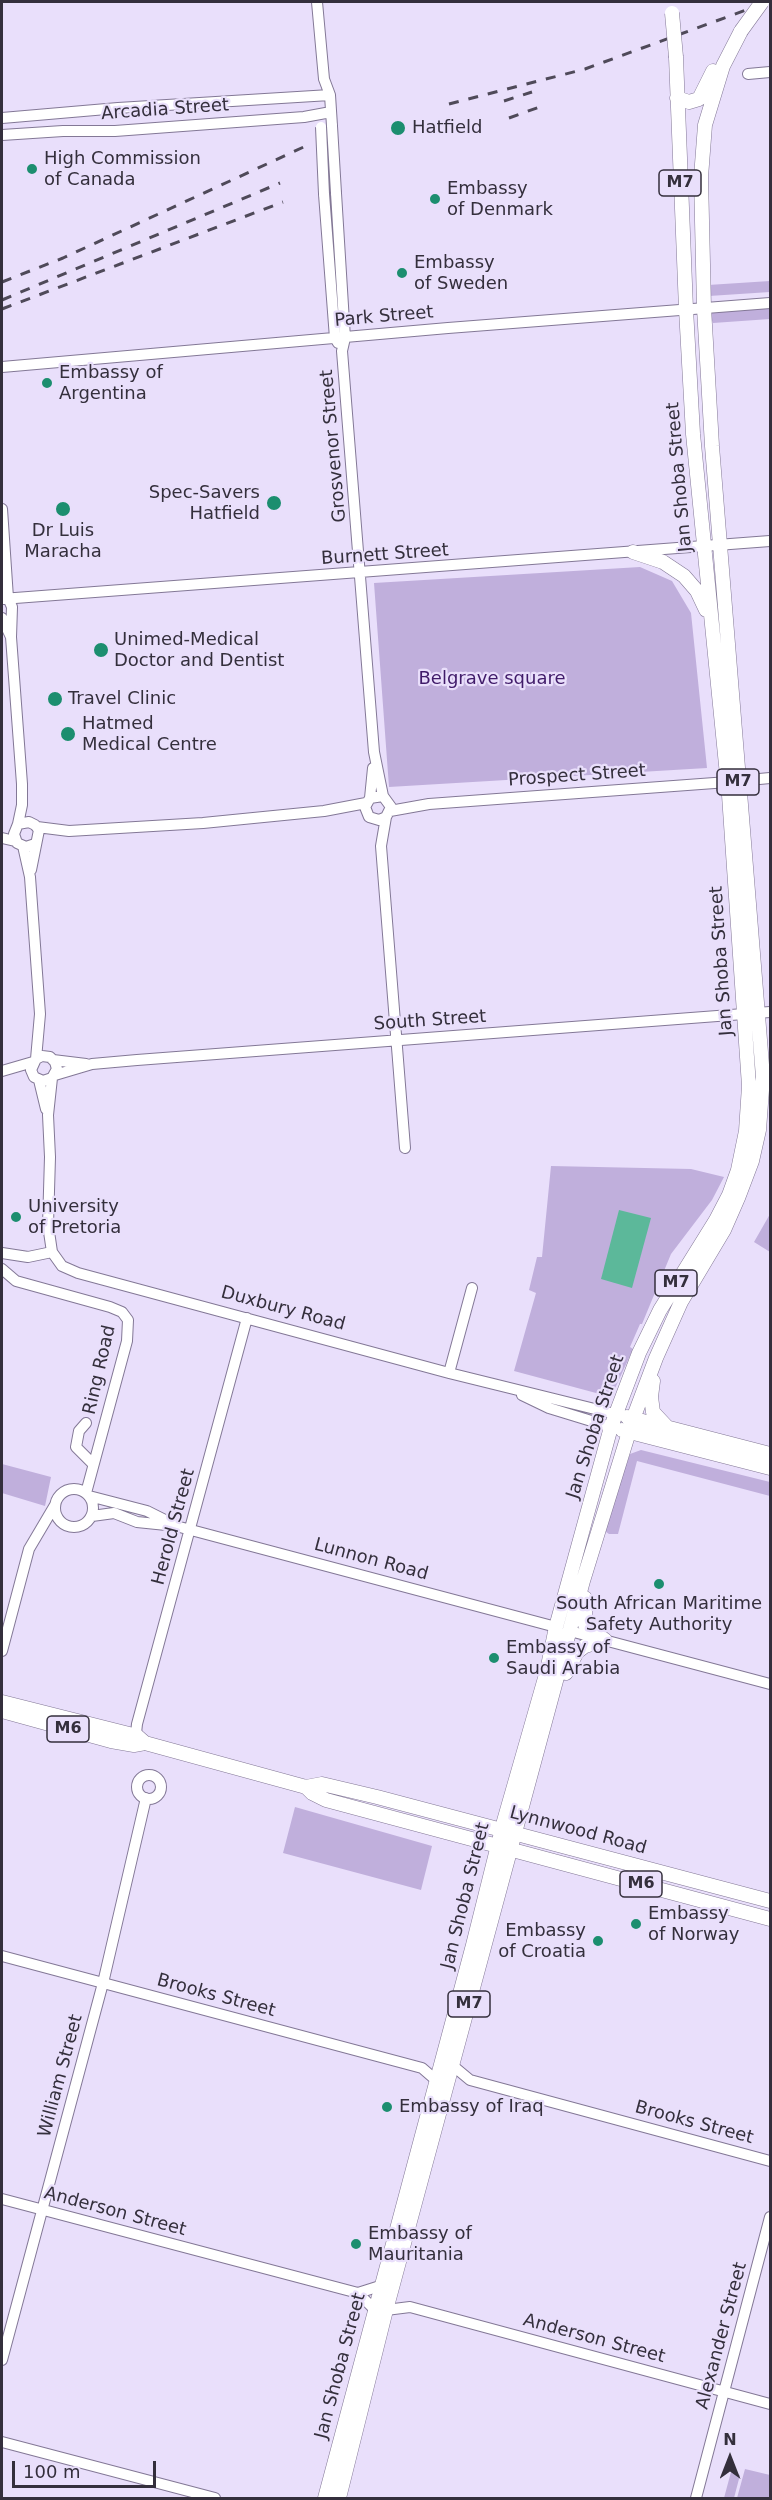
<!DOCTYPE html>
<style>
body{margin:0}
#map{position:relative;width:772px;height:2500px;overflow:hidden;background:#e9dffb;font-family:"DejaVu Sans",sans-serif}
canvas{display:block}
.frame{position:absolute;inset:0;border:3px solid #342f3c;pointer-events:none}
.north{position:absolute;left:700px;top:2428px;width:60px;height:60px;-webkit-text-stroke:4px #e9dffb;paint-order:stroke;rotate:0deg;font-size:16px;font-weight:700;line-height:24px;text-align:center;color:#342f3c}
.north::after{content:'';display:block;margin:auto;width:21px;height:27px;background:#342f3c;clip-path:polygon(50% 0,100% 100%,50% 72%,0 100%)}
.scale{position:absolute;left:12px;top:2461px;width:144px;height:27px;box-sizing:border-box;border:3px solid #342f3c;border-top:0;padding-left:8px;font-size:18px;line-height:21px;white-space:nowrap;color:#342f3c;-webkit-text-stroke:4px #e9dffb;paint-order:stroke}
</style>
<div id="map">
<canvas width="772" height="2500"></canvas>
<div class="frame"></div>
<div class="north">N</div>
<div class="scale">100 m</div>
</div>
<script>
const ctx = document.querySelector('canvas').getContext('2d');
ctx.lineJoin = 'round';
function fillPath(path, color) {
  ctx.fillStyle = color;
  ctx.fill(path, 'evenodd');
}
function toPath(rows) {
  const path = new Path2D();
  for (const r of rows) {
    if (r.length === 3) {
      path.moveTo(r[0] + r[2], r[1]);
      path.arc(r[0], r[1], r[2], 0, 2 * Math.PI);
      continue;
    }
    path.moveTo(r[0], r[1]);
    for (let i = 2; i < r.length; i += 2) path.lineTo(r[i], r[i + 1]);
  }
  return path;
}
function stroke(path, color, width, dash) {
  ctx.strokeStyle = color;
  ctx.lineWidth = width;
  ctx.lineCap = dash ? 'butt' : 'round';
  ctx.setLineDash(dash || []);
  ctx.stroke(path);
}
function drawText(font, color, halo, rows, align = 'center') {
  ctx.font = font + ' "DejaVu Sans",sans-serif';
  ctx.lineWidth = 4.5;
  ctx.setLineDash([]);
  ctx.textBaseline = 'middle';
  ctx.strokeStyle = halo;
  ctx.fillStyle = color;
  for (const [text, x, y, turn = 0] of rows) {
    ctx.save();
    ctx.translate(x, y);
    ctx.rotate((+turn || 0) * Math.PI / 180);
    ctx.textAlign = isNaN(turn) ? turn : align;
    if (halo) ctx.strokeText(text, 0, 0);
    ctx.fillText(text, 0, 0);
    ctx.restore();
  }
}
fillPath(toPath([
 [770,281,770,292,709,296,708,285],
 [770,308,770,319,713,323,709,312],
 [640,567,672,581,691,613,707,768,389,787,374,583],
 [551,1166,691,1169,724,1177,712,1200,671,1254,642,1324,640,1324,630,1347,633,1349,611,1397,514,1371,536,1293,529,1290,537,1257,542,1257],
 [770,1214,770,1252,754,1242],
 [641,1450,770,1482,770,1496,637,1461,618,1534,609,1534,603,1530,630,1454],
 [2,1464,51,1477,45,1506,2,1493],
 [295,1807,432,1846,421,1890,283,1853],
 [745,2469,770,2475,770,2498,737,2498],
 [731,2472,740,2475,734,2498,724,2498]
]), '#c0afdc');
fillPath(toPath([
 [619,1210,651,1218,632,1288,601,1279]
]), '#5cb89a');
const minor = toPath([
 [317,2,324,79,330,95,332,126],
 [748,74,770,72],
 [2,118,118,108,330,95],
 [2,135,63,131,115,131,304,117,331,112],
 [336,193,345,338,342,351,374,752,383,796],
 [324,194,335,338,338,343],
 [2,367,448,328,770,303],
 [2,509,8,598,12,607,11,637,22,784,22,805,18,824],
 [2,599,770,541],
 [2,618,11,637],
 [738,781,770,778],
 [370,798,373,768],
 [390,811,429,804,728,782],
 [386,817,379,820,369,817,365,807,370,798,383,796,391,807,386,817,381,846,405,1148],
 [37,827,69,831,203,823,324,811,366,803],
 [2,838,15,841],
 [23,846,30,877,40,1014,36,1059],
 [31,870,39,830,35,825,29,822,18,824,14,834,17,843,26,847,35,844],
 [53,1060,86,1064],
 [2,1071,33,1062],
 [55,1075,92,1064,137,1060,770,1012],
 [52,1078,43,1081,34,1077,31,1070,36,1059,42,1056,50,1057,55,1062,57,1069,52,1078,48,1115,50,1157,48,1225,52,1252,62,1266,78,1273,449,1373,615,1414],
 [39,1080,46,1109],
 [2,1253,28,1257,52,1252],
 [2,1269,16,1281,110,1307,122,1312,128,1320,127,1341,86,1493],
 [449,1373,472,1288],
 [522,1395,549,1408,611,1427],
 [86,1423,79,1431,76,1447,93,1464],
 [74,1508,19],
 [89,1496,147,1511,173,1524],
 [92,1516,114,1513,137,1522,176,1526,556,1627],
 [570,1631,770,1684],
 [2,1651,29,1549,55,1505],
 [135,1742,137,1724,247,1318],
 [149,1787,12],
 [2,1956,422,2068,437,2081],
 [452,2065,470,2080,770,2161],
 [2,2199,358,2293,374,2309],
 [358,2293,380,2286],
 [386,2310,410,2307,770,2404],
 [2,2360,103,1983,146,1798],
 [2,2442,215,2498],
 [696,2498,770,2217]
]);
const major = toPath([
 [677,98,689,102,699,99,713,71],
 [633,552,663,562,684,576,697,591,706,610],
 [653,1381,651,1397,653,1412,667,1427],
 [627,1417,770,1454],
 [622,1430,770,1468],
 [585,1598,585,1625,605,1640],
 [566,1673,577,1652,585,1646,605,1640],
 [2,1702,137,1736,145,1743,306,1787,312,1793,326,1800,770,1919],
 [2,1711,111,1741,134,1745,145,1743],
 [306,1787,322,1784,377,1797,770,1901],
 [325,2498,473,1945,504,1821,547,1671,556,1627,611,1427,639,1353,660,1310,716,1220,729,1195,738,1170,746,1131,749,1086,729,795,693,434,686,309,676,57],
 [339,2498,386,2310,583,1581,633,1419,656,1358,681,1302,724,1230,738,1198,752,1161,759,1130,763,1077,712,446,704,308,701,177,705,125,723,66,741,31]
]);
stroke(minor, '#837896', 12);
stroke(major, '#837896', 15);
stroke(minor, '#fff', 10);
stroke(major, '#fff', 14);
stroke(toPath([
 [504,101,532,92],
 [449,104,585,69,768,2],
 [509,118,545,105],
 [2,282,63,258,308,145],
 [2,300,280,183],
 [2,309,283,202]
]), '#4f4a59', 3, [10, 10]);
const minorBridge = toPath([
 [332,126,336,193],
 [321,127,324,194]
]);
const majorBridge = toPath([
 [672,13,676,57],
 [741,31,762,2]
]);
stroke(minorBridge, '#837896', 12, []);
stroke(majorBridge, '#837896', 15, []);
stroke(minorBridge, '#fff', 10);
stroke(majorBridge, '#fff', 14);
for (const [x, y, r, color] of [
 [398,128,8,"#1c8e6f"],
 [32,169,6,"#1c8e6f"],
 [435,199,6,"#1c8e6f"],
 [402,273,6,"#1c8e6f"],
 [47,383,6,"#1c8e6f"],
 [274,503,8,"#1c8e6f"],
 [63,509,8,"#1c8e6f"],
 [101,650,8,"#1c8e6f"],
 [55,699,8,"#1c8e6f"],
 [68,734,8,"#1c8e6f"],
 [16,1217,6,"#1c8e6f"],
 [659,1584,6,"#1c8e6f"],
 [494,1658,6,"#1c8e6f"],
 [636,1924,6,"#1c8e6f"],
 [598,1941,6,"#1c8e6f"],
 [387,2107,6,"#1c8e6f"],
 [356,2244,6,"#1c8e6f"]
]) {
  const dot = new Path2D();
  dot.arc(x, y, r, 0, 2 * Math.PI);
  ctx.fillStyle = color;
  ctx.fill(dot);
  stroke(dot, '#e9dffb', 2);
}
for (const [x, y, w] of [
 [680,183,42],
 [738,782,42],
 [676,1283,42],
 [68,1729,42],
 [641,1884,42],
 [469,2004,42]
]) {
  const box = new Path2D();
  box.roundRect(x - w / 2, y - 13, w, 26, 4.5);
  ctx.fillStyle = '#e9dffb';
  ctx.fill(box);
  stroke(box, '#342f3c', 1.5);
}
drawText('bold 16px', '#342f3c', null, [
 ["M7",680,183],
 ["M7",738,782],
 ["M7",676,1283],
 ["M6",68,1729],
 ["M6",641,1884],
 ["M7",469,2004]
]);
drawText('18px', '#342f3c', '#e9dffb', [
 ["Arcadia Street",165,110,-4],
 ["Park Street",384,317,-5],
 ["Grosvenor Street",334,446,-95],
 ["Jan Shoba Street",680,477,-95],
 ["Burnett Street",385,555,-4],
 ["Prospect Street",577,776,-4],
 ["Jan Shoba Street",722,961,-94],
 ["South Street",430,1021,-4],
 ["Duxbury Road",283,1309,15],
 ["Ring Road",100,1370,-77],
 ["Jan Shoba Street",596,1427,-72],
 ["Herold Street",174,1527,-75],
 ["Lunnon Road",371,1560,15],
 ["Lynnwood Road",578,1831,15],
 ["Jan Shoba Street",466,1896,-76],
 ["Brooks Street",216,1996,15],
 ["William Street",61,2076,-75],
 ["Brooks Street",694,2123,15],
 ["Anderson Street",115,2212,15],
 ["Alexander Street",722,2336,-75],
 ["Anderson Street",594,2339,15],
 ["Jan Shoba Street",341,2366,-75]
]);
drawText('18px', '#342f3c', '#e9dffb', [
 ["Hatfield",412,128],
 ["High Commission",44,159],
 ["of Canada",44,180],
 ["Embassy",447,189],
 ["of Denmark",447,210],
 ["Embassy",414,263],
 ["of Sweden",414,284],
 ["Embassy of",59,373],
 ["Argentina",59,394],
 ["Spec-Savers",260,493,"right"],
 ["Hatfield",260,514,"right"],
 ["Dr Luis",63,531,"center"],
 ["Maracha",63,552,"center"],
 ["Unimed-Medical",114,640],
 ["Doctor and Dentist",114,661],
 ["Travel Clinic",68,699],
 ["Hatmed",82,724],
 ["Medical Centre",82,745],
 ["University",28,1207],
 ["of Pretoria",28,1228],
 ["South African Maritime",659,1604,"center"],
 ["Safety Authority",659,1625,"center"],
 ["Embassy of",506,1648],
 ["Saudi Arabia",506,1669],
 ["Embassy",648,1914],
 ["of Norway",648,1935],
 ["Embassy",586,1931,"right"],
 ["of Croatia",586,1952,"right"],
 ["Embassy of Iraq",399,2107],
 ["Embassy of",368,2234],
 ["Mauritania",368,2255]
], 'left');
drawText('18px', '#401b69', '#e9dffb', [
 ["Belgrave square",492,679]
]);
</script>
